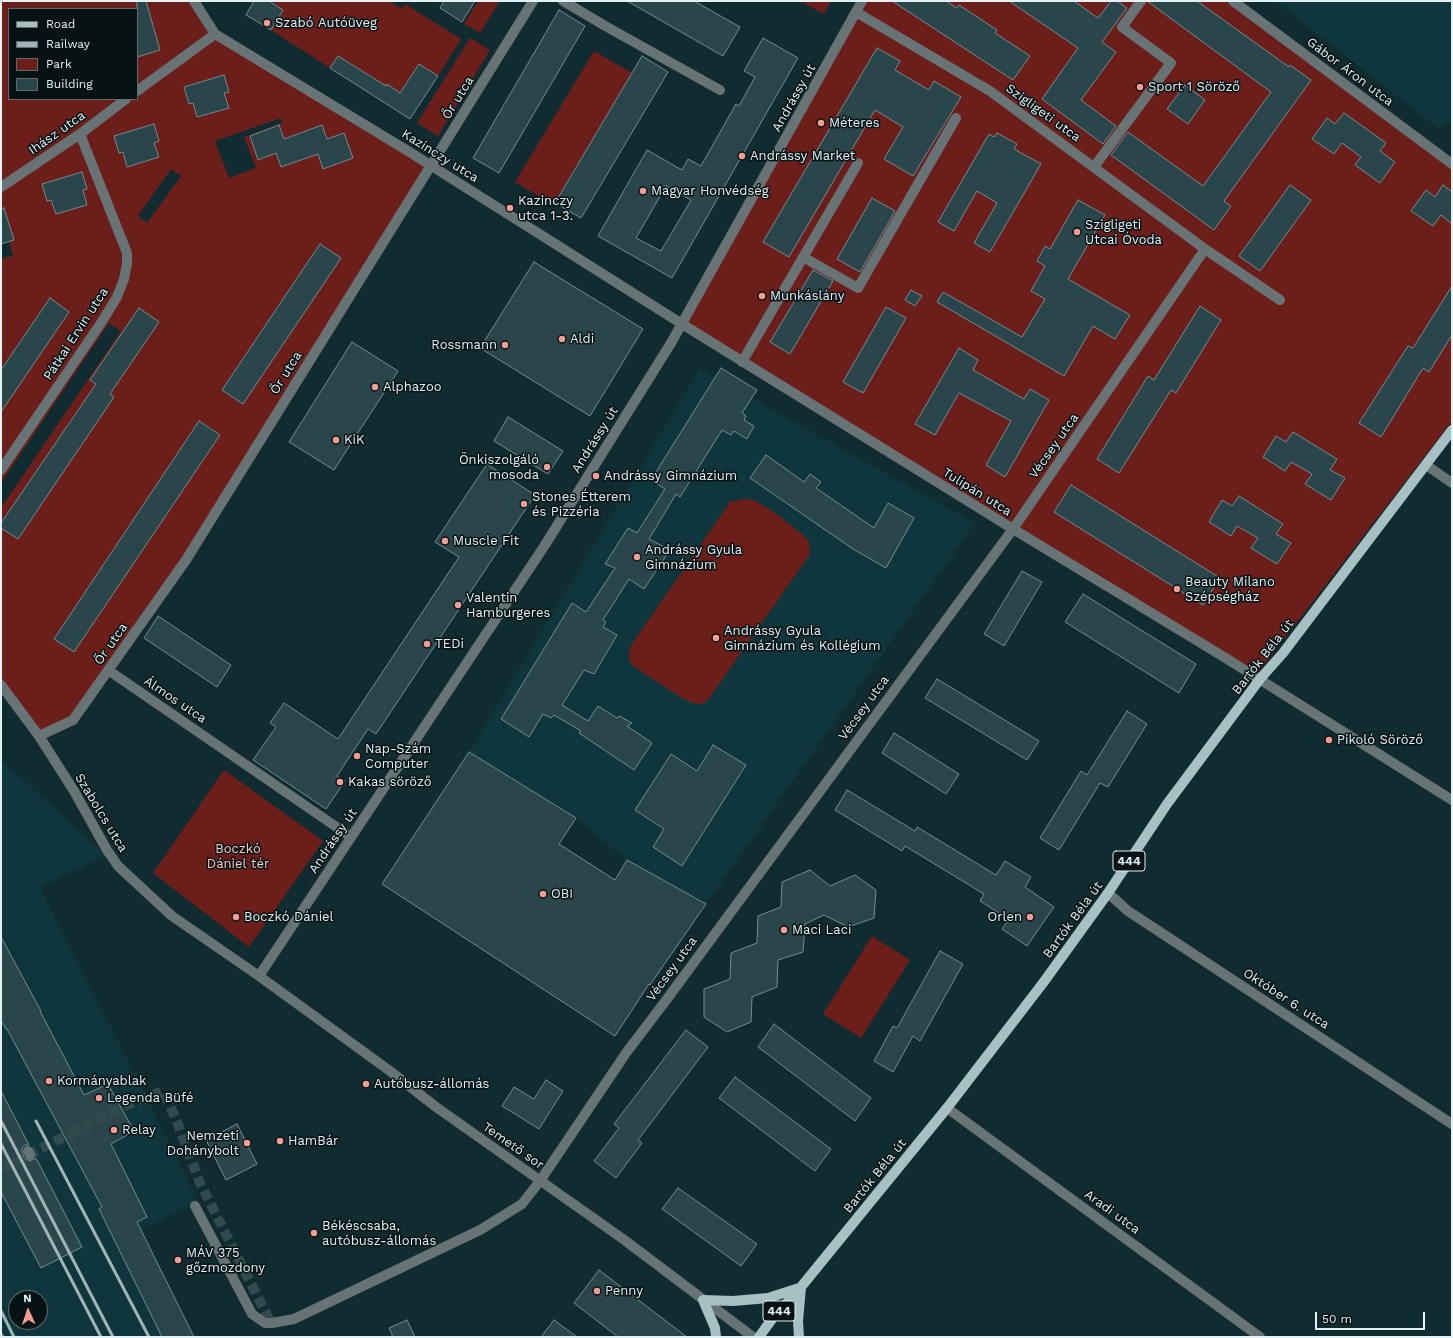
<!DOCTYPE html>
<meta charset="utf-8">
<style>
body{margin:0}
#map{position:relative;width:1453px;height:1338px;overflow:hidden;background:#102c30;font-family:"Work Sans",sans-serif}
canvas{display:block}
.frame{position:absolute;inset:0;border:2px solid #e2f2f4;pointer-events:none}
.legend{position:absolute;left:8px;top:8px;width:130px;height:92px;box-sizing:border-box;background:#071214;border:1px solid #5f6c6e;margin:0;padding:5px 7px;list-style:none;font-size:12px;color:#e2f2f4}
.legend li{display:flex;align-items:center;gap:8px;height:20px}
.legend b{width:20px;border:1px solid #5f6c6e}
.north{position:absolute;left:8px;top:1290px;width:40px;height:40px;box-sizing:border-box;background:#071214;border:1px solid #5f6c6e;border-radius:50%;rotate:357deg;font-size:11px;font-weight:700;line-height:16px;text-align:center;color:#e2f2f4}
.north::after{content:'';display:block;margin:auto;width:14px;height:18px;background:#f59c93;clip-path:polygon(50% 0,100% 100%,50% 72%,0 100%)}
.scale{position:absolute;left:1315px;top:1312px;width:110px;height:18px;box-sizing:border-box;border:2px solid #e2f2f4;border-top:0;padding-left:5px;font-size:12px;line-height:14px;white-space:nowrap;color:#e2f2f4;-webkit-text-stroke:3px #071214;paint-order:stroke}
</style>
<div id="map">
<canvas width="1453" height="1338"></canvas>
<div class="frame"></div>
<ul class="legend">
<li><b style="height:5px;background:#a6c0c4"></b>Road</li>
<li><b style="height:5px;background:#a0b3b6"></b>Railway</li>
<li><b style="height:11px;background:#6c1e1b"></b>Park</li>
<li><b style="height:11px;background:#2b464b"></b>Building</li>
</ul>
<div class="north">N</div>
<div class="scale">50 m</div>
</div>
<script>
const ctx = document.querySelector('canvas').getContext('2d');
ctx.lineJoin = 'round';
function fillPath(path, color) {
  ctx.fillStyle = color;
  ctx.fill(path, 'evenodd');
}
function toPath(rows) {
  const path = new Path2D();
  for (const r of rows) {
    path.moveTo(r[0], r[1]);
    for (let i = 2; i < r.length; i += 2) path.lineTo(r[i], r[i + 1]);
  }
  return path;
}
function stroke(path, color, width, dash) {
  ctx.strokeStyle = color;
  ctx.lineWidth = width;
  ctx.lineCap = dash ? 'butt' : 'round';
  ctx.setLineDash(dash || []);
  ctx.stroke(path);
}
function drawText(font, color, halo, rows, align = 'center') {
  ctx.font = font + ' "Work Sans",sans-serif';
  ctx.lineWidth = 3;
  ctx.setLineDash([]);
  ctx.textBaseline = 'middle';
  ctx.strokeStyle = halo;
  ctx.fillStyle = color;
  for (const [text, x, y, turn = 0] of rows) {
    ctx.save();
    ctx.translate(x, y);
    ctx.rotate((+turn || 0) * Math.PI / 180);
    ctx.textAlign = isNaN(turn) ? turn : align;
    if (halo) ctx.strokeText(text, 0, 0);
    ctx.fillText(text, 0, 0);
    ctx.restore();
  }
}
fillPath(toPath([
 [1275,1,1452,1,1452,120,1439,129],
 [700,369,975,523,706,904,627,860,576,818,469,752],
 [1,760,107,856,40,887,199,1202,115,1242,162,1337,1,1337],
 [16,1298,40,1298,40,1322,16,1322]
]), '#0f363c');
fillPath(toPath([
 [1,1,191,1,212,33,137,88,137,9,9,9,9,99,122,99,1,184],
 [274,1,389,1,402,9,405,4,461,39,438,76,419,64,400,93,387,84,378,98,369,75,338,56,330,68,271,30,283,10,273,3],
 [478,1,500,1,480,33,464,24],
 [800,1,831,1,824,14],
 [867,1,1228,1,1452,168,1452,421,1257,674,685,324],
 [215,36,428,166,184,559,72,719,39,734,1,682,1,508,121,331,109,323,1,483,1,412,69,312,49,299,1,370,1,259,13,256,9,241,1,225,1,190,130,99,137,99,137,94],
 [224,75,229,92,224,93,229,108,197,117,193,103,189,104,184,87],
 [281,118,282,123,244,137,256,168,229,178,215,141],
 [154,124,159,141,154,143,159,157,128,167,123,152,119,153,114,136],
 [279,125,284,139,322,125,327,139,323,169,318,154,281,167,275,153,258,159,250,136],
 [171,169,181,176,147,223,138,216],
 [82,172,87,189,83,190,87,205,56,214,51,200,47,201,42,184],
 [320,244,341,258,243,404,222,390],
 [200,421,220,435,74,652,54,639],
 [470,38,490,50,438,136,417,123],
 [594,51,632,73,553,205,515,182],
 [743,499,754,500,778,515,803,535,809,542,810,554,710,697,703,704,693,703,682,698,633,666,629,659,629,651,632,644,730,502],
 [224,770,323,841,249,947,153,873],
 [872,936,910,960,861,1038,823,1014]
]), '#6c1e1b');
const building = toPath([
 [137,1,146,1,160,50,137,57,137,1],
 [254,1,269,1,283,10,271,30,246,15,254,1],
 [444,1,475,1,462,22,440,8,444,1],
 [627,1,694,1,740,27,723,56,627,1],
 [892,1,946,1,957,8,959,5,997,30,995,33,1030,56,1013,80,892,1],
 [1009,1,1074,1,1098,18,1111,1,1117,1,1127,8,1102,42,1116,52,1081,100,1116,126,1103,144,1042,99,1078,48,1009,1],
 [1147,1,1197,1,1289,67,1290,65,1311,80,1224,201,1231,206,1214,230,1111,155,1128,132,1203,186,1271,92,1147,1],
 [559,10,585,26,499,173,473,158,559,10],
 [763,38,798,58,672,278,598,236,647,150,682,170,688,159,701,166,736,104,739,106,755,77,744,71,763,38],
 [666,186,691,200,661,251,636,238,666,186],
 [877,48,900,61,895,70,929,90,934,81,961,97,913,176,884,159,903,127,875,110,789,257,763,242,877,48],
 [338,56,386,86,387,84,400,93,419,64,438,76,410,119,330,68,338,56],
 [642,56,668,72,581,218,555,203,642,56],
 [224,75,229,92,224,93,229,108,197,117,193,103,189,104,184,87,224,75],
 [1185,85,1205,100,1188,124,1167,109,1185,85],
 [1344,113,1386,143,1380,151,1395,162,1380,183,1355,165,1361,157,1342,143,1334,154,1312,139,1327,118,1335,124,1344,113],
 [154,124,159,141,154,143,159,157,127,167,123,152,119,153,114,136,154,124],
 [279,125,284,139,322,125,327,139,344,133,353,158,323,169,318,154,281,167,276,153,258,160,250,136,279,125],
 [997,133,1017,144,1014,149,1041,164,990,252,974,243,997,203,977,191,954,231,938,222,989,134,994,137,997,133],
 [82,172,87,189,83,190,87,205,56,214,51,200,47,201,42,184,82,172],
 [1290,185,1311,200,1260,271,1239,256,1290,185],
 [1443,185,1452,192,1452,224,1441,215,1433,226,1411,211,1426,190,1435,197,1443,185],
 [872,198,895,211,860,272,837,259,872,198],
 [1078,200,1105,215,1068,279,1130,315,1115,339,1093,326,1064,376,937,302,943,292,1022,337,1045,299,1031,291,1045,266,1037,261,1045,246,1050,249,1078,200],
 [4,208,14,240,1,244,1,209,4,208],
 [320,244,341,258,243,404,222,390,320,244],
 [534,262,643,329,590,416,480,348,534,262],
 [813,270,833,281,790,354,770,342,813,270],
 [1452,286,1452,335,1429,372,1423,368,1381,437,1359,423,1408,346,1413,348,1452,286],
 [911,290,922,296,915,306,905,300,911,290],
 [50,298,69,312,1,412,1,370,50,298],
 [1200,306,1221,320,1176,393,1171,390,1119,473,1097,459,1148,376,1154,380,1200,306],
 [886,307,906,318,863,393,843,382,886,307],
 [139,308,159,322,110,394,114,397,18,539,1,528,1,523,96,384,90,380,139,308],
 [352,342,398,371,334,470,289,442,352,342],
 [959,348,978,360,973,370,1024,399,1030,389,1049,400,1005,477,986,465,1011,421,959,393,935,435,915,424,959,348],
 [721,368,757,390,742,413,746,416,744,420,754,426,747,439,734,431,731,435,722,430,680,497,676,494,649,539,670,550,644,589,629,579,603,620,606,622,603,627,617,635,594,674,584,670,562,705,588,721,598,706,617,718,619,716,632,723,627,726,652,743,634,770,579,733,581,731,554,715,551,718,543,714,529,737,501,719,572,603,586,612,615,568,605,564,628,528,637,533,665,489,651,480,721,368],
 [508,417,563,451,548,474,494,441,508,417],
 [199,421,220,435,74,652,54,639,199,421],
 [1293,432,1337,459,1330,470,1345,478,1331,500,1305,484,1312,474,1291,462,1285,471,1263,457,1276,436,1286,442,1293,432],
 [766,455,804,482,810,474,821,482,816,488,874,528,888,503,914,518,886,568,853,549,750,478,766,455],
 [487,464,535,495,376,734,368,729,354,750,337,776,345,781,326,809,253,760,276,727,270,723,284,703,338,739,459,557,435,542,487,464],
 [1071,485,1220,578,1203,605,1054,512,1071,485],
 [1239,496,1283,524,1276,534,1291,543,1277,564,1251,548,1258,538,1237,526,1231,536,1209,522,1222,500,1232,506,1239,496],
 [1022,571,1042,582,1004,646,984,634,1022,571],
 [1083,594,1196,664,1179,693,1065,622,1083,594],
 [158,616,231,665,217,687,144,638,158,616],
 [937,679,1039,741,1027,760,925,698,937,679],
 [1127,711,1147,724,1108,787,1100,783,1059,850,1040,838,1081,771,1087,775,1127,711],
 [894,733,959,774,946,794,882,753,894,733],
 [713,745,746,765,682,866,653,847,664,829,635,810,671,754,697,771,713,745],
 [469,752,576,818,559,844,615,880,627,860,706,904,650,985,649,984,615,1036,382,884,469,752],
 [847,790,915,831,917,827,996,875,1005,861,1031,877,1025,887,1054,907,1027,946,1002,929,1009,919,980,901,984,894,905,846,902,851,835,810,847,790],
 [810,870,830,886,855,875,876,890,874,918,848,927,824,915,805,924,803,952,778,960,777,987,752,997,751,1022,727,1032,704,1017,704,989,730,979,731,953,757,943,758,916,781,907,782,882,810,870],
 [1,937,41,1011,40,1011,84,1095,108,1084,134,1131,111,1144,147,1217,137,1222,194,1337,162,1337,99,1209,102,1207,7,1029,6,1029,1,1021,1,937],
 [940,951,963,964,920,1041,913,1036,893,1072,874,1061,893,1026,897,1028,940,951],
 [774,1024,871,1098,855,1121,758,1047,774,1024],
 [686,1030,708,1047,638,1140,642,1143,616,1178,594,1161,619,1128,614,1124,686,1030],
 [735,1077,831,1149,815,1171,719,1098,735,1077],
 [546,1080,563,1091,539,1129,502,1106,514,1087,534,1099,546,1080],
 [1,1091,29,1145,25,1145,22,1148,22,1151,24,1158,30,1161,36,1158,82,1247,41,1268,1,1192,1,1091],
 [237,1124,257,1164,226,1180,206,1140,237,1124],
 [678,1188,757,1244,741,1266,662,1209,678,1188],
 [599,1270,687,1337,618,1337,574,1303,599,1270],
 [407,1320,415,1337,393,1337,389,1328,407,1320],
 [554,1320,577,1337,541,1337,554,1320]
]);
fillPath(building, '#2b464b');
stroke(building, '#708d92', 1);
stroke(toPath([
 [74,1132,74,1128,83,1123,87,1125,121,1107,163,1091,178,1124,200,1183,272,1325],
 [1,1169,77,1130]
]), '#304a4d', 10, [10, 5]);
stroke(toPath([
 [194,1,215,34,408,151,682,324,1013,529,1224,657,1452,800],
 [563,1,607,27,720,90],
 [1233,1,1452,164],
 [856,12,990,91,1205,249,1280,300],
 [137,91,215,34],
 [1094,167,1171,63,1122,27,1141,1],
 [1,187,80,134,126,99],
 [803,257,858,288,956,118],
 [742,362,858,163],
 [1426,465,1452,483],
 [1,470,101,323,117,297,124,279,127,264,127,253,80,134],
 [108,670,351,837],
 [1,685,39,736,74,791,107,850,118,866,172,916,259,976,390,1071,436,1107,623,1239,753,1337],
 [39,736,73,720,186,560,533,1],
 [1108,893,1128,911,1452,1124],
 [259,976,545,545,671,343,862,1],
 [947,1108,1260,1337],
 [28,1151,30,1155],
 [195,1206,252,1314,265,1323,272,1323,294,1319,480,1230,522,1204,540,1181,626,1053,667,999,1013,529,1205,249]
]), '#677375', 10);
stroke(toPath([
 [716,1337,715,1328,703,1300,733,1301,768,1298,799,1288],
 [759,1337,772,1319,801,1287,947,1108,1043,983,1108,893,1167,804,1260,679,1283,653,1452,430],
 [799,1337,798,1321,801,1287]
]), '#a6c0c4', 10);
stroke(toPath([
 [1,1121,113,1337],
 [36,1121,149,1337],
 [1,1144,101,1337],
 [1,1311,14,1337],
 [1,1334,3,1337]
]), '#a0b3b6', 3);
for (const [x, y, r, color] of [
 [267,23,4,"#f59c93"],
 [1140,87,4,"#f59c93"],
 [821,123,4,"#f59c93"],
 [742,156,4,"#f59c93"],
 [643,191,4,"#f59c93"],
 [510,208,4,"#f59c93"],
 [1077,232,4,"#f59c93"],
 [762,296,4,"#f59c93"],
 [562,339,4,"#f59c93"],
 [505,345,4,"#f59c93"],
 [375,387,4,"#f59c93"],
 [336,440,4,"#f59c93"],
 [547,467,4,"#f59c93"],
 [596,476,4,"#f59c93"],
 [524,504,4,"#f59c93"],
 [445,541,4,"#f59c93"],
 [637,557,4,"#f59c93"],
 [1177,589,4,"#f59c93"],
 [458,605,4,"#f59c93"],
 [716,638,4,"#f59c93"],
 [427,644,4,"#f59c93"],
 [1329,740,4,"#f59c93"],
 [357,756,4,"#f59c93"],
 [340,782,4,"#f59c93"],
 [543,894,4,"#f59c93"],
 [236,917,4,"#f59c93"],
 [1030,917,4,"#f59c93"],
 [784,930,4,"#f59c93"],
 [49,1081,4,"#f59c93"],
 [366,1084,4,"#f59c93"],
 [99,1098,4,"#f59c93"],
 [114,1130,4,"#f59c93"],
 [280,1141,4,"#f59c93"],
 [247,1143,4,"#f59c93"],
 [314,1233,4,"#f59c93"],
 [178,1260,4,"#f59c93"],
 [597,1291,4,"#f59c93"]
]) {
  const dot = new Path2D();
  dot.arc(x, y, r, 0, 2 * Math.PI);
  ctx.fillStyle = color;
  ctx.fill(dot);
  stroke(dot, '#071214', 1.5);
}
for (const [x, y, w] of [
 [1129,861,32],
 [779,1311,32]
]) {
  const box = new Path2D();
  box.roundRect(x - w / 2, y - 10, w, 20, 3);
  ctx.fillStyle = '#071214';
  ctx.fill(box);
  stroke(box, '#e2f2f4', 1);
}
drawText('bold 12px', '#e2f2f4', null, [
 ["444",1129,861],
 ["444",779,1311]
]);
drawText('13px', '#e2f2f4', '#071214', [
 ["Szabó Autóüveg",275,23],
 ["Sport 1 Söröző",1148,87],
 ["Méteres",829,123],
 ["Andrássy Market",750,156],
 ["Magyar Honvédség",651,191],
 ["Kazinczy",518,201],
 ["utca 1-3.",518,216],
 ["Szigligeti",1085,225],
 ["Utcai Óvoda",1085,240],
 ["Munkáslány",770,296],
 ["Aldi",570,339],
 ["Rossmann",497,345,"right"],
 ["Alphazoo",383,387],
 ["KiK",344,440],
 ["Önkiszolgáló",539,460,"right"],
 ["mosoda",539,475,"right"],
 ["Andrássy Gimnázium",604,476],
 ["Stones Étterem",532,497],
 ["és Pizzéria",532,512],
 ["Muscle Fit",453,541],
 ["Andrássy Gyula",645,550],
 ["Gimnázium",645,565],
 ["Beauty Milano",1185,582],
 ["Szépségház",1185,597],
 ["Valentin",466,598],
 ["Hamburgeres",466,613],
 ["Andrássy Gyula",724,631],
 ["Gimnázium és Kollégium",724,646],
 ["TEDi",435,644],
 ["Pikoló Söröző",1337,740],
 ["Nap-Szám",365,749],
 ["Computer",365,764],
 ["Kakas söröző",348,782],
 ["OBI",551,894],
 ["Boczkó Dániel",244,917],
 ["Orlen",1022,917,"right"],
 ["Maci Laci",792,930],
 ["Kormányablak",57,1081],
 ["Autóbusz-állomás",374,1084],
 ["Legenda Büfé",107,1098],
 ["Relay",122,1130],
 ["Nemzeti",239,1136,"right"],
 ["Dohánybolt",239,1151,"right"],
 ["HamBár",288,1141],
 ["Békéscsaba,",322,1226],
 ["autóbusz-állomás",322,1241],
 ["MÁV 375",186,1253],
 ["gőzmozdony",186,1268],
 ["Penny",605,1291]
], 'left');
drawText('13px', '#e2f2f4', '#071214', [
 ["Gábor Áron utca",1350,72,37],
 ["Őr utca",458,98,-58],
 ["Andrássy út",794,98,-61],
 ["Szigligeti utca",1043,113,36],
 ["Ihász utca",57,133,-35],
 ["Kazinczy utca",440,156,32],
 ["Pátkai Ervin utca",76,334,-57],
 ["Őr utca",286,373,-58],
 ["Andrássy út",595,440,-58],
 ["Vécsey utca",1054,446,-55],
 ["Tulipán utca",977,492,32],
 ["Őr utca",111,644,-55],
 ["Bartók Béla út",1263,657,-52],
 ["Álmos utca",175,700,34],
 ["Vécsey utca",864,708,-54],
 ["Szabolcs utca",101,813,59],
 ["Andrássy út",333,841,-56],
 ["Bartók Béla út",1073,920,-54],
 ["Vécsey utca",672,969,-54],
 ["Október 6. utca",1286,999,33],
 ["Temető sor",513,1146,35],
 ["Bartók Béla út",875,1176,-51],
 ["Aradi utca",1112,1212,36]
]);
drawText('13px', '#fdc9c3', '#071214', [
 ["Boczkó",238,849],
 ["Dániel tér",238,864]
]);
</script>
